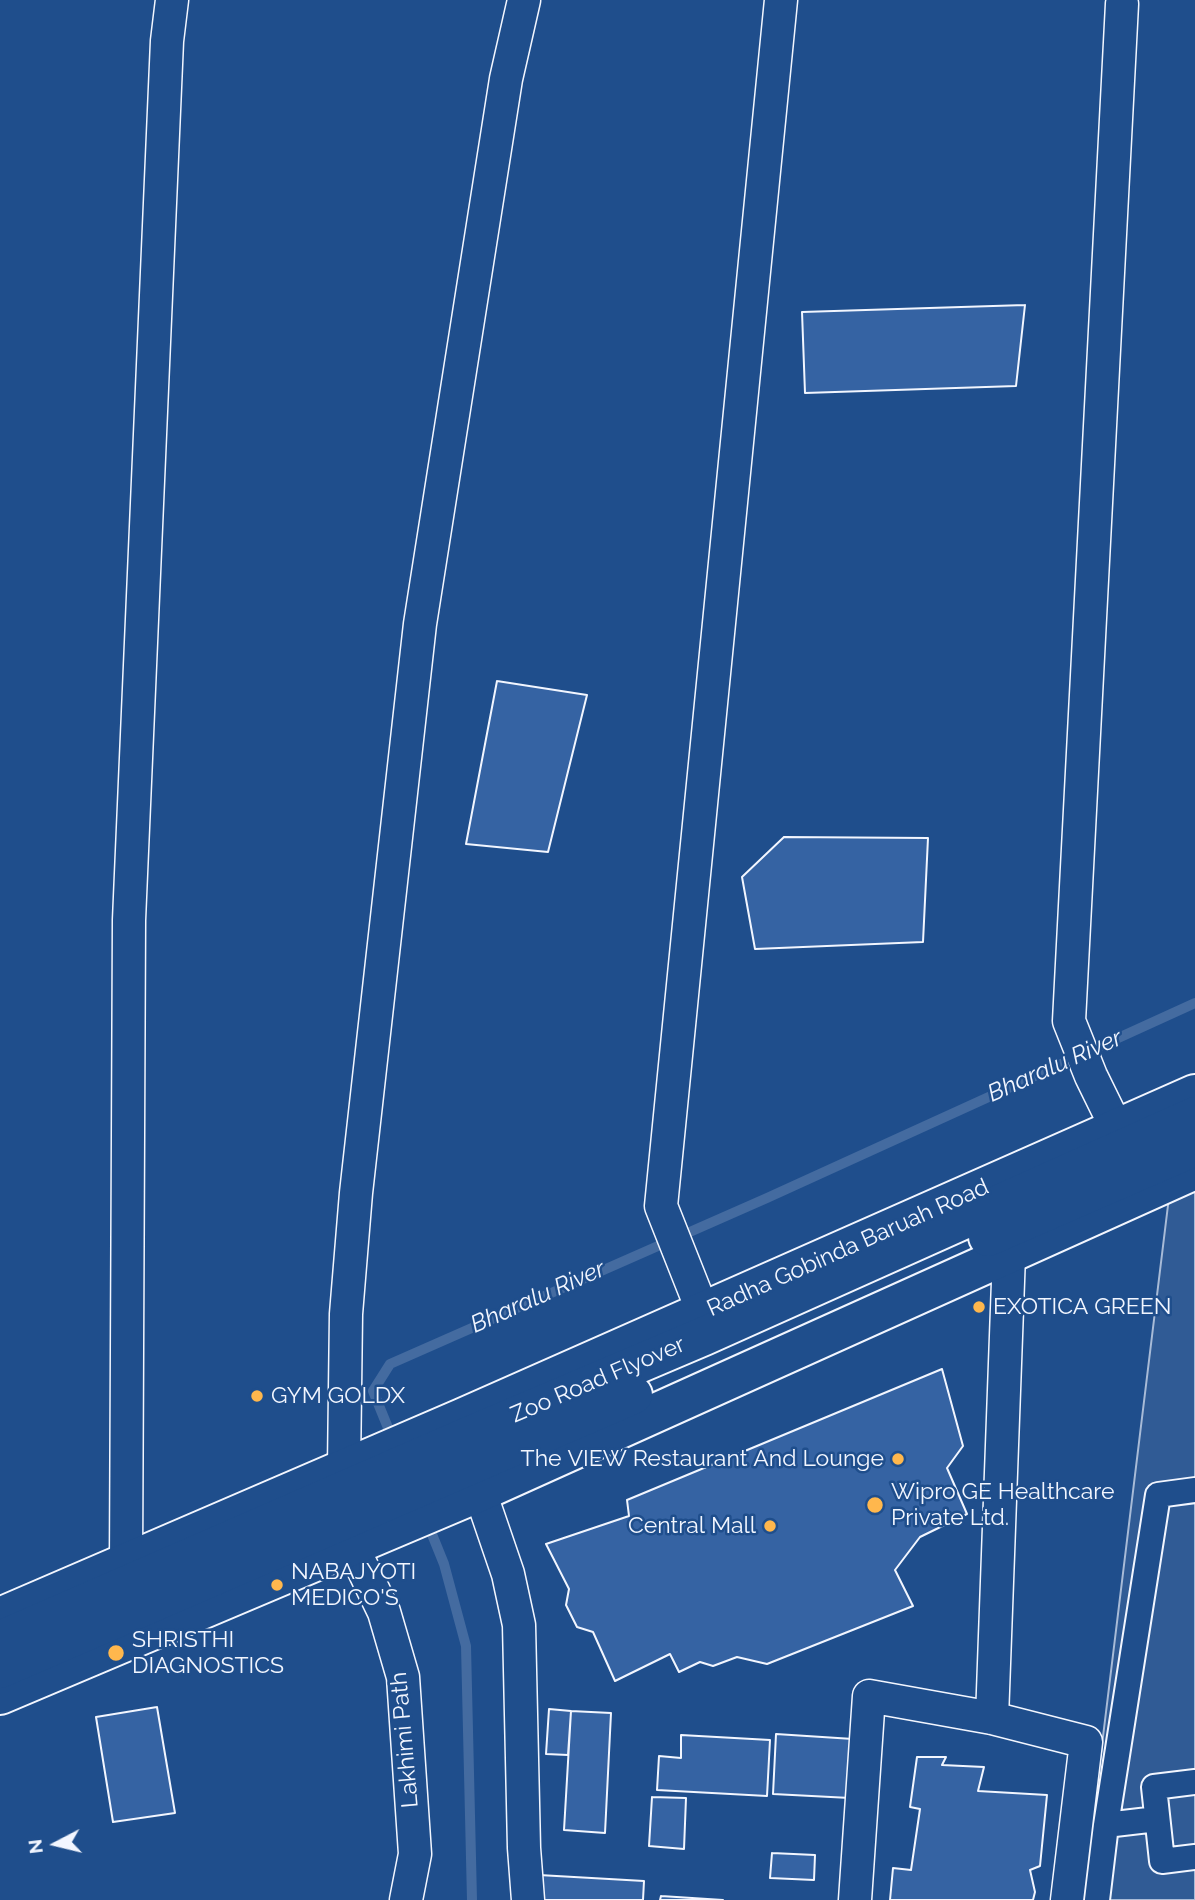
<!DOCTYPE html>
<style>
body{margin:0}
#map{position:relative;width:1195px;height:1900px;overflow:hidden;background:#1f4e8c;font-family:Raleway,sans-serif}
canvas{display:block}
.north{position:absolute;left:21px;top:1809px;width:70px;height:70px;-webkit-text-stroke:5px #1f4e8c;paint-order:stroke;rotate:263deg;font-size:19px;font-weight:700;line-height:28px;text-align:center;color:#f2f6ff}
.north::after{content:'';display:block;margin:auto;width:24px;height:32px;background:#f2f6ff;clip-path:polygon(50% 0,100% 100%,50% 72%,0 100%)}
</style>
<div id="map">
<canvas width="1195" height="1900"></canvas>
<div class="north">N</div>
</div>
<script>
const ctx = document.querySelector('canvas').getContext('2d');
ctx.lineJoin = 'round';
function fillPath(path, color) {
  ctx.fillStyle = color;
  ctx.fill(path, 'evenodd');
}
function toPath(rows) {
  const path = new Path2D();
  for (const r of rows) {
    path.moveTo(r[0], r[1]);
    for (let i = 2; i < r.length; i += 2) path.lineTo(r[i], r[i + 1]);
  }
  return path;
}
function stroke(path, color, width, dash) {
  ctx.strokeStyle = color;
  ctx.lineWidth = width;
  ctx.lineCap = dash ? 'butt' : 'round';
  ctx.setLineDash(dash || []);
  ctx.stroke(path);
}
function drawText(font, color, halo, rows, align = 'center') {
  ctx.font = font + ' Raleway,sans-serif';
  ctx.lineWidth = 5;
  ctx.setLineDash([]);
  ctx.textBaseline = 'middle';
  ctx.strokeStyle = halo;
  ctx.fillStyle = color;
  for (const [text, x, y, turn = 0] of rows) {
    ctx.save();
    ctx.translate(x, y);
    ctx.rotate((+turn || 0) * Math.PI / 180);
    ctx.textAlign = isNaN(turn) ? turn : align;
    if (halo) ctx.strokeText(text, 0, 0);
    ctx.fillText(text, 0, 0);
    ctx.restore();
  }
}
const built = toPath([
 [1195,1139,1195,1900,1083,1900,1175,1148,1195,1139]
]);
fillPath(built, '#305b95');
stroke(built, '#a8bbd7', 2);
stroke(toPath([
 [393,1440,373,1391,390,1364,767,1198,1195,1003],
 [427,1522,444,1564,466,1646,472,1900]
]), '#446ba0', 10);
const building = toPath([
 [1025,305,1016,386,805,393,802,312,1025,305],
 [497,681,587,695,548,852,466,844,497,681],
 [784,837,928,838,923,942,755,949,742,877,784,837],
 [942,1369,963,1446,947,1468,967,1514,920,1537,895,1570,913,1606,767,1664,737,1657,713,1666,700,1662,679,1672,670,1654,615,1681,593,1632,577,1627,566,1605,569,1589,546,1544,629,1516,627,1500,942,1369],
 [157,1707,175,1813,113,1822,96,1717,157,1707],
 [549,1709,571,1711,568,1755,546,1754,549,1709],
 [571,1711,611,1713,605,1833,564,1830,571,1711],
 [776,1734,853,1739,850,1798,773,1794,776,1734],
 [681,1735,770,1740,767,1796,657,1790,659,1756,681,1758,681,1735],
 [917,1757,946,1757,942,1765,984,1767,978,1791,1047,1795,1040,1866,1030,1870,1035,1892,1033,1900,890,1900,893,1868,911,1870,920,1809,910,1807,917,1757],
 [652,1797,686,1798,684,1849,649,1846,652,1797],
 [772,1853,815,1855,814,1880,770,1878,772,1853],
 [539,1875,644,1881,643,1900,538,1900,539,1875],
 [661,1896,723,1900,660,1900,661,1896]
]);
fillPath(building, '#3563a3');
stroke(building, '#f2f6ff', 2);
const pedestrian = toPath([
 [1195,1782,1154,1787,1162,1861,1195,1857],
 [1157,1819,1106,1825,1158,1495,1195,1490],
 [1097,1900,1106,1825]
]);
const minor = toPath([
 [1117,1129,1091,1076,1069,1021,1122,4],
 [703,1312,661,1206,781,0],
 [344,1467,346,1314,356,1193,420,624,506,79,524,0],
 [480,1492,508,1574,519,1625,524,1848,528,1900],
 [352,1546,384,1612,403,1677,415,1854,406,1900],
 [126,1563,129,920,167,41,172,0],
 [992,1718,1009,1254],
 [855,1900,869,1696,992,1718,1086,1742,1067,1900]
]);
const tertiary = toPath([
 [0,1617,462,1418,1195,1094],
 [0,1695,480,1492,1195,1170]
]);
const secondary = toPath([
 [988,1237,1195,1147],
 [0,1640,473,1434,704,1336,1195,1116],
 [0,1669,633,1395]
]);
stroke(pedestrian, '#f2f6ff', 28);
stroke(minor, '#f2f6ff', 35);
stroke(tertiary, '#f2f6ff', 42);
stroke(secondary, '#f2f6ff', 42);
stroke(pedestrian, '#1f4e8c', 24);
stroke(minor, '#1f4e8c', 32);
stroke(tertiary, '#1f4e8c', 38);
stroke(secondary, '#1f4e8c', 38);
for (const [x, y, r, color] of [
 [979,1307,7,"#ffb74d"],
 [257,1396,7,"#ffb74d"],
 [898,1459,7,"#ffb74d"],
 [875,1505,9,"#ffb74d"],
 [770,1526,7,"#ffb74d"],
 [277,1585,7,"#ffb74d"],
 [116,1653,9,"#ffb74d"]
]) {
  const dot = new Path2D();
  dot.arc(x, y, r, 0, 2 * Math.PI);
  ctx.fillStyle = color;
  ctx.fill(dot);
  stroke(dot, '#1f4e8c', 2.5);
}
drawText('23px', '#f2f6ff', '#1f4e8c', [
 ["Radha Gobinda Baruah Road",848,1248,-24],
 ["Zoo Road Flyover",598,1380,-23],
 ["Lakhimi Path",405,1740,-95]
]);
drawText('23px', '#f2f6ff', '#1f4e8c', [
 ["EXOTICA GREEN",993,1307],
 ["GYM GOLDX",271,1396],
 ["The VIEW Restaurant And Lounge",884,1459,"right"],
 ["Wipro GE Healthcare",891,1492],
 ["Private Ltd.",891,1518],
 ["Central Mall",756,1526,"right"],
 ["NABAJYOTI",291,1572],
 ["MEDICO'S",291,1598],
 ["SHRISTHI",132,1640],
 ["DIAGNOSTICS",132,1666]
], 'left');
drawText('italic 24px', '#f2f6ff', '#1f4e8c', [
 ["Bharalu River",1055,1066,-24],
 ["Bharalu River",538,1297,-24]
]);
</script>
